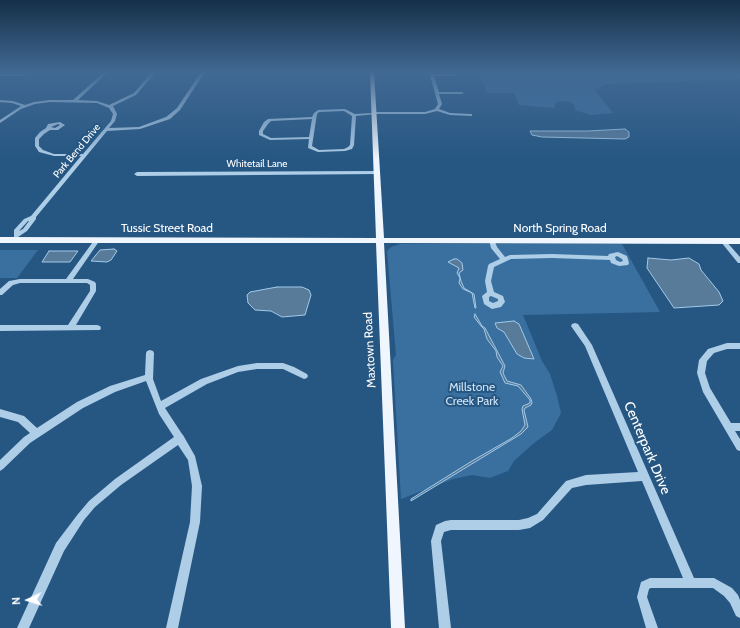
<!DOCTYPE html>
<style>
body{margin:0}
#map{position:relative;width:740px;height:628px;overflow:hidden;background:#265783;font-family:Cabin,sans-serif}
canvas{display:block}
.north{position:absolute;left:8px;top:580px;width:40px;height:40px;-webkit-text-stroke:3px #265783;paint-order:stroke;rotate:266deg;font-size:11px;font-weight:700;line-height:16px;text-align:center;color:#fff}
.north::after{content:'';display:block;margin:auto;width:14px;height:18px;background:#fff;clip-path:polygon(50% 0,100% 100%,50% 72%,0 100%)}
</style>
<div id="map">
<canvas width="740" height="628"></canvas>
<div class="north">N</div>
</div>
<script>
const ctx = document.querySelector('canvas').getContext('2d');
ctx.lineJoin = 'round';
function fillPath(path, color) {
  ctx.fillStyle = color;
  ctx.fill(path, 'evenodd');
}
function toPath(rows) {
  const path = new Path2D();
  for (const r of rows) {
    path.moveTo(r[0], r[1]);
    for (let i = 2; i < r.length; i += 2) path.lineTo(r[i], r[i + 1]);
  }
  return path;
}
function stroke(path, color, width, dash) {
  ctx.strokeStyle = color;
  ctx.lineWidth = width;
  ctx.lineCap = dash ? 'butt' : 'round';
  ctx.setLineDash(dash || []);
  ctx.stroke(path);
}
function drawText(font, color, halo, rows, align = 'center') {
  ctx.font = font + ' Cabin,sans-serif';
  ctx.lineWidth = 4;
  ctx.setLineDash([]);
  ctx.textBaseline = 'middle';
  ctx.strokeStyle = halo;
  ctx.fillStyle = color;
  for (const [text, x, y, turn = 0] of rows) {
    ctx.save();
    ctx.translate(x, y);
    ctx.rotate((+turn || 0) * Math.PI / 180);
    ctx.textAlign = isNaN(turn) ? turn : align;
    if (halo) ctx.strokeText(text, 0, 0);
    ctx.fillText(text, 0, 0);
    ctx.restore();
  }
}
fillPath(toPath([
 [479,72,740,72,740,79,606,84,595,90,613,113,591,115,575,110,574,104,568,101,556,102,554,108,519,105,514,93,487,93],
 [400,244,622,244,660,312,523,315,542,361,550,374,557,396,561,413,552,430,534,443,514,461,508,471,490,478,472,475,453,479,401,499,393,360,396,355,387,251,391,247],
 [0,250,38,250,17,278,0,278]
]), '#3a70a0');
const water = toPath([
 [625,129,629,132,629,137,625,139,542,137,532,135,530,131,588,131,625,129],
 [114,249,117,251,111,260,107,262,91,261,100,250,114,249],
 [49,251,78,251,70,262,42,262,49,251],
 [648,258,671,260,689,258,699,264,701,270,719,292,723,301,719,305,674,308,647,268,648,258],
 [454,259,457,259,462,263,463,270,459,273,461,281,464,288,474,294,476,308,475,308,472,293,463,289,459,283,460,278,457,273,459,268,448,262,454,259],
 [277,287,302,287,309,290,311,295,305,315,282,317,271,311,255,310,248,303,247,295,250,292,277,287],
 [475,314,482,326,485,328,505,366,503,373,507,381,521,385,531,399,532,403,531,405,525,408,524,410,528,427,521,434,411,501,411,499,472,461,512,438,521,431,525,425,522,409,523,406,530,403,530,400,518,386,505,383,500,372,503,366,497,357,496,351,487,339,484,329,481,326,474,317,475,314],
 [514,321,519,324,534,359,524,358,517,354,504,332,497,328,495,323,514,321]
]);
fillPath(water, '#587b9a');
stroke(water, '#a2c9e8', 1);
fillPath(toPath([
 [104,72,108,72,78,100,97,101,109,105,134,93,152,72,155,73,136,95,113,106,117,114,115,121,109,128,139,127,166,117,177,108,201,72,205,72,180,110,170,119,140,129,107,131,36,217,36,219,27,231,18,237,14,237,14,230,24,219,31,216,81,156,54,156,39,152,35,146,35,138,40,132,46,128,48,124,60,122,65,125,58,130,50,130,44,134,39,139,39,146,43,150,54,154,83,154,111,121,113,114,109,108,97,103,50,102,35,104,21,109,0,123,0,120,21,106,12,103,0,102,0,100,13,101,25,105,34,102,50,100,73,100,104,72],
 [58,124,60,125,55,128,51,127,58,124],
 [29,221,23,229,19,231,28,221,29,221],
 [429,72,433,72,433,74,455,74,457,75,455,76,434,76,439,92,462,92,464,93,462,94,439,94,442,104,439,109,450,113,471,114,472,114,472,116,450,115,437,111,425,114,376,114,356,116,354,145,352,149,345,151,318,152,308,148,309,139,270,140,259,135,259,131,264,122,268,119,312,117,314,113,318,110,345,109,355,114,372,113,374,112,425,112,435,109,438,104,429,72],
 [344,111,352,116,350,145,348,147,344,149,319,150,312,146,317,114,319,112,344,111],
 [312,119,309,137,271,138,263,134,263,131,268,124,271,121,312,119],
 [0,74,25,74,27,75,25,76,0,76,0,74],
 [377,171,380,173,379,174,137,176,134,174,137,172,377,171],
 [97,238,100,240,73,279,88,279,95,282,96,284,96,291,76,325,97,325,100,326,101,328,100,330,0,331,0,325,68,325,90,291,90,285,87,283,20,283,13,285,2,295,0,295,0,289,9,281,20,279,66,279,95,239,97,238],
 [492,238,494,239,497,247,505,257,510,255,552,254,608,256,609,254,618,252,627,256,629,263,628,265,619,266,611,263,610,260,552,258,511,259,494,267,491,281,494,292,503,296,505,302,501,307,492,309,484,304,482,296,487,292,485,281,488,266,489,264,500,259,491,248,489,240,492,238],
 [617,256,622,259,623,261,620,262,616,260,615,257,617,256],
 [491,296,498,299,498,301,493,303,489,301,489,297,491,296],
 [723,239,725,240,740,257,740,263,738,263,721,242,720,241,723,239],
 [575,323,578,324,592,345,694,578,714,578,732,588,738,595,740,600,740,618,736,616,730,603,724,596,713,588,651,588,649,589,647,597,658,628,646,628,637,597,641,582,650,578,683,578,642,481,586,485,572,488,543,520,530,528,519,530,451,530,444,532,441,541,451,628,439,628,431,541,436,525,445,521,451,520,519,520,528,518,537,514,566,481,586,475,638,472,585,346,571,326,572,324,575,323],
 [727,343,740,343,740,349,727,349,714,353,707,361,705,373,710,388,731,423,740,423,740,431,735,431,740,439,740,451,737,450,703,392,697,373,699,360,708,349,727,343],
 [150,350,153,351,154,353,153,379,161,401,201,379,238,366,257,363,283,363,294,367,307,374,308,376,307,378,304,379,283,369,257,369,238,372,207,384,165,408,182,434,183,435,195,456,202,486,200,522,178,628,166,628,190,522,192,486,188,460,178,445,121,485,95,507,84,520,64,551,29,628,17,628,56,543,78,514,89,501,115,479,174,437,159,414,146,381,115,392,83,408,30,443,3,469,0,471,0,460,24,437,30,433,18,422,0,417,0,409,24,416,37,428,77,402,110,386,145,375,146,353,147,351,150,350]
]), '#aecde7');
fillPath(toPath([
 [370,72,374,72,384,238,740,238,740,244,384,243,405,628,391,628,376,243,0,243,0,237,376,238,370,72]
]), '#f0f6fd');
const sky = ctx.createLinearGradient(0, 0, 0, 160);
sky.addColorStop(0, '#153048');
sky.addColorStop(0.45, '#416993');
sky.addColorStop(1, '#41699300');
ctx.fillStyle = sky;
ctx.fillRect(0, 0, 740, 160);
drawText('10px', '#fff', '#265783', [
 ["Park Bend Drive",77,151,-50],
 ["Whitetail Lane",257,164]
]);
drawText('12px', '#fff', '#265783', [
 ["Tussic Street Road",167,228],
 ["North Spring Road",560,228],
 ["Maxtown Road",370,350,-93]
]);
drawText('12px', '#d1e5f6', '#265783', [
 ["Millstone",472,387],
 ["Creek Park",472,401]
]);
drawText('14px', '#fff', '#265783', [
 ["Centerpark Drive",647,448,67]
]);
</script>
